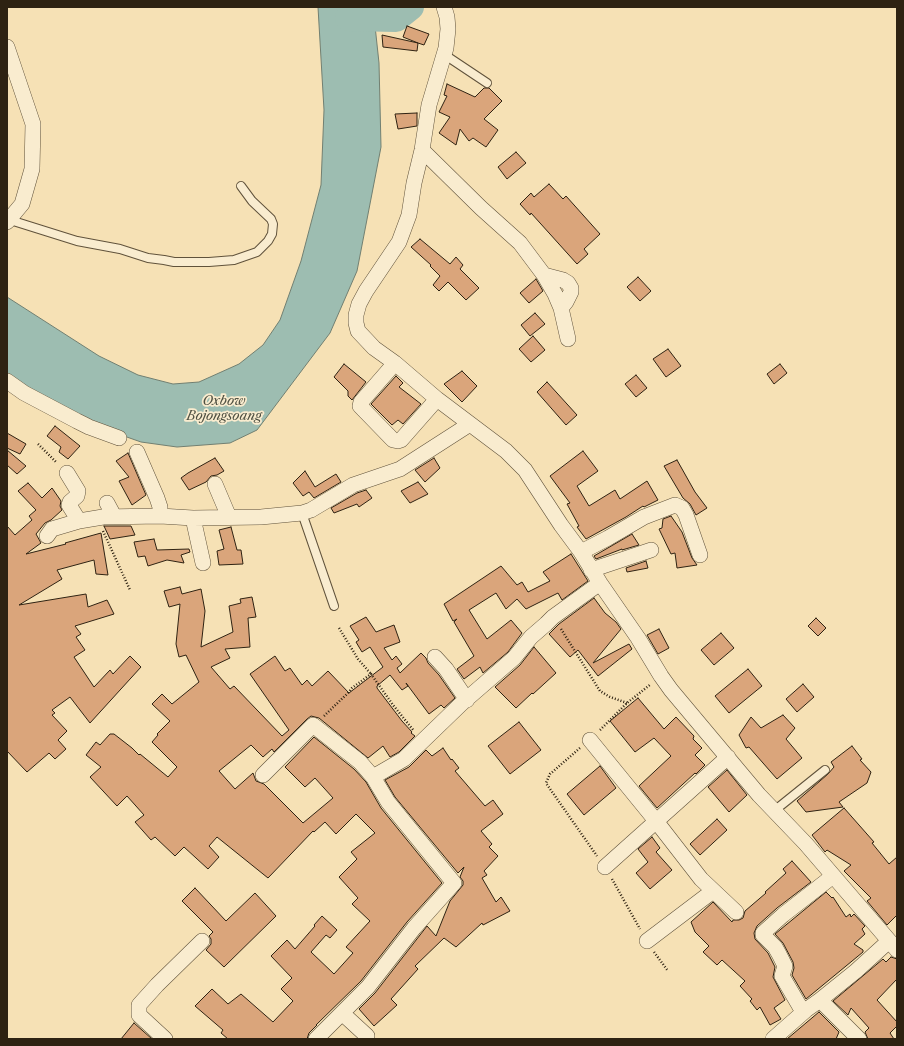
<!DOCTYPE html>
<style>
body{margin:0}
#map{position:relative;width:904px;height:1046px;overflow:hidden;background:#f6e1b5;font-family:"Libre Caslon Text",serif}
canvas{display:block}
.frame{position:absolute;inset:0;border:8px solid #2e2212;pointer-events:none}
</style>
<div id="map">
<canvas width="904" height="1046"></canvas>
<div class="frame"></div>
</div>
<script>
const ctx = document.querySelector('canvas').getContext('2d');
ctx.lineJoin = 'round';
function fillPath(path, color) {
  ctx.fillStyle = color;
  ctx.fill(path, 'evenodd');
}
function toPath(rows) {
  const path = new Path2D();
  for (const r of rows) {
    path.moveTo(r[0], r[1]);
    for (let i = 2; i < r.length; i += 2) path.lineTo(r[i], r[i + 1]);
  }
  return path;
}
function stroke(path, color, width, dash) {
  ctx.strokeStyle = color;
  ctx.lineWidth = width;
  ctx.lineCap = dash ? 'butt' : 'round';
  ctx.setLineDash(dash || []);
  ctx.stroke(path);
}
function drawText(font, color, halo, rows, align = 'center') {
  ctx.font = font + ' "Libre Caslon Text",serif';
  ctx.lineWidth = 3.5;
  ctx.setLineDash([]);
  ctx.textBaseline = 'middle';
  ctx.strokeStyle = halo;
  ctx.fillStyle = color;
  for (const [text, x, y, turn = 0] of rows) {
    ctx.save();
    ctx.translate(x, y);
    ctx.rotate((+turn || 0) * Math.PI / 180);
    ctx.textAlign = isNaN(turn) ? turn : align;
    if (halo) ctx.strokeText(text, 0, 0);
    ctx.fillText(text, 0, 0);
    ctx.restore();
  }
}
const water = toPath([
 [318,7,373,7,379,63,381,147,357,271,330,333,257,430,230,443,177,447,141,442,107,430,65,410,7,375,7,297,99,356,138,375,173,384,199,382,239,364,263,345,280,320,301,261,321,185,324,110,318,7]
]);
fillPath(water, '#9dbdb1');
stroke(water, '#717f71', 1);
stroke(toPath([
 [348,18,396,19,411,7]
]), '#9dbdb1', 26);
const building = toPath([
 [407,26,429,34,424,45,418,43,417,51,383,47,382,35,418,43,403,37,407,26],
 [447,84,475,97,484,88,489,88,502,101,484,119,498,130,486,147,473,138,469,141,460,129,456,145,439,133,450,117,439,112,447,96,444,95,447,84],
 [417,113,417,126,398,129,395,114,417,113],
 [516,152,526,163,507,179,498,167,516,152],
 [549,184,563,199,566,196,600,234,584,249,588,254,577,264,531,213,530,215,520,204,531,193,534,197,549,184],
 [420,239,450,264,456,257,463,265,460,269,479,288,466,300,448,282,439,291,433,285,440,276,430,266,431,265,411,247,420,239],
 [638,277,651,291,640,301,627,287,638,277],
 [536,279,543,291,529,303,520,293,536,279],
 [535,313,545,324,530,336,521,325,535,313],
 [533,336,545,350,531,362,519,349,533,336],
 [668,349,681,366,666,377,653,359,668,349],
 [344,364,366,382,352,400,348,396,348,391,334,377,344,364],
 [780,364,787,373,774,384,767,374,780,364],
 [462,371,477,386,462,402,444,384,462,371],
 [636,375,647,388,636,397,625,384,636,375],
 [396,376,403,383,399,387,421,404,403,424,398,420,392,425,371,404,396,376],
 [547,382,577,415,566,425,537,392,547,382],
 [55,426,80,446,68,459,59,452,61,447,47,436,55,426],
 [7,433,26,444,20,454,7,448,7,433],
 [7,450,26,466,17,474,7,465,7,450],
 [583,451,598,471,577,486,589,506,615,490,620,499,647,481,658,500,644,507,643,506,626,517,586,539,577,527,579,526,567,504,570,503,550,476,583,451],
 [128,453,146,495,132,505,119,481,129,477,116,461,128,453],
 [215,458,224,471,217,475,211,476,206,482,189,490,181,478,188,473,215,458],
 [434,458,440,468,425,482,415,470,434,458],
 [677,460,695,492,707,508,696,515,690,504,683,498,664,466,677,460],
 [305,471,315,487,336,474,341,482,314,498,309,492,303,496,293,483,305,471],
 [418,482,428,494,410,503,401,491,418,482],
 [28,483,42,498,52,488,61,501,60,506,62,510,51,520,45,523,36,534,41,543,26,554,66,544,65,543,101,533,108,575,96,574,94,560,57,570,62,579,19,605,86,594,88,607,107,600,114,614,75,626,81,634,76,637,85,650,74,657,94,687,110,670,113,674,130,656,141,667,90,723,70,697,52,710,55,713,52,715,67,731,58,740,66,749,55,759,49,753,27,772,7,751,7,526,15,535,32,520,29,516,36,510,18,491,28,483],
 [366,490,372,498,359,507,357,504,334,513,331,508,357,493,366,490],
 [671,516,682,532,692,558,697,565,677,568,675,553,671,554,659,529,662,528,663,519,671,516],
 [104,526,131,526,135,535,110,539,104,526],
 [231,527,237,550,241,550,243,564,219,565,217,551,224,549,219,530,231,527],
 [632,534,639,545,622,550,622,549,596,559,594,556,632,534],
 [154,539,157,550,189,549,190,552,181,555,184,563,167,560,148,566,145,556,138,557,134,542,154,539],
 [571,554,588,581,562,600,558,593,526,609,517,599,506,609,496,593,469,610,487,639,511,620,522,633,508,652,483,673,480,667,464,679,457,669,474,656,454,622,457,619,453,621,444,604,501,566,517,585,522,582,528,592,550,581,543,572,571,554],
 [646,561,648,568,627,572,626,568,646,561],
 [180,587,182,594,201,589,205,611,201,647,233,632,229,606,241,603,240,599,252,597,256,617,248,618,250,647,225,649,230,658,211,667,230,689,234,686,282,736,289,730,250,674,275,656,285,671,290,668,302,685,307,680,312,686,328,671,349,693,383,667,370,647,362,652,356,642,359,640,350,626,366,617,376,632,394,625,400,642,384,648,392,660,396,656,402,664,397,668,400,673,421,653,426,658,428,663,439,675,455,698,444,708,441,705,429,714,406,683,408,686,402,690,390,675,377,686,377,688,402,721,412,732,411,733,415,736,399,752,390,757,383,746,368,758,319,718,311,716,307,719,274,752,272,749,263,757,251,745,219,771,235,789,253,773,256,781,264,784,303,823,333,798,315,778,305,787,285,767,314,737,354,769,366,782,381,808,442,883,407,922,361,981,316,1025,317,1025,309,1033,307,1039,228,1039,221,1033,223,1030,195,1006,212,989,228,1004,241,994,273,1022,293,1001,281,989,292,978,271,956,287,940,295,949,315,926,314,925,322,916,337,930,330,938,326,935,311,952,334,974,353,953,346,947,370,921,352,904,358,898,339,877,357,859,351,852,375,833,356,814,336,834,325,822,314,832,313,831,268,878,217,837,209,846,219,857,208,869,184,847,175,856,155,837,151,840,135,822,144,815,127,796,117,806,90,777,101,767,86,755,96,742,100,745,110,734,114,734,132,748,139,755,140,754,168,777,177,767,152,742,158,735,157,734,170,721,152,704,162,694,172,704,199,682,186,655,179,657,176,644,180,604,169,607,164,591,180,587],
 [594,598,605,613,616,622,621,629,593,663,629,644,632,649,598,676,578,650,570,657,549,634,559,624,594,598],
 [816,618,826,628,818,636,808,626,816,618],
 [659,629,669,648,658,654,647,635,659,629],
 [721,633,734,648,714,665,701,650,721,633],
 [534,647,556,673,533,694,532,693,516,708,495,687,520,665,534,647],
 [748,669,762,686,729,713,715,696,748,669],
 [803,684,814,697,797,712,786,699,803,684],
 [638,698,664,729,676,717,694,736,693,739,702,748,695,755,705,765,696,774,695,773,657,808,639,786,671,756,654,738,635,752,610,721,638,698],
 [783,715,795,728,786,739,802,758,777,779,749,747,746,748,739,735,751,717,761,728,783,715],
 [519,722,541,750,510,774,488,746,519,722],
 [852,746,862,759,860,760,871,772,867,783,839,802,843,807,806,812,797,801,828,774,834,767,831,762,852,746],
 [443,748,451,760,452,759,459,768,455,771,485,806,493,800,503,814,481,831,492,844,489,847,498,856,484,871,487,875,482,878,496,902,501,897,510,911,483,925,482,923,456,947,444,938,415,966,418,969,391,999,397,1005,374,1026,359,1009,375,993,427,926,436,936,450,901,463,885,463,881,460,877,464,867,458,873,395,797,385,780,409,767,426,750,432,756,443,748],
 [600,766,616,788,584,815,567,794,600,766],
 [727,770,747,795,729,812,708,787,727,770],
 [844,808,874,842,872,843,889,864,897,857,897,915,887,925,867,901,871,898,844,871,851,865,827,850,825,852,812,835,844,808],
 [717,819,727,830,700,855,690,844,717,819],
 [652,837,660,848,656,852,672,870,650,889,636,873,648,862,638,849,652,837],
 [792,861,811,882,777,908,757,926,754,933,755,939,768,953,775,967,773,977,785,1000,774,1008,781,1019,770,1025,760,1007,757,1010,750,1001,752,999,740,986,745,981,722,960,717,965,703,952,709,946,695,932,691,922,713,902,732,922,733,920,739,920,743,918,745,911,766,893,765,892,786,873,783,869,792,861],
 [195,888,226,921,255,893,276,916,224,967,206,950,211,944,211,939,209,936,213,932,182,901,195,888],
 [826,892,832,898,833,897,846,917,850,914,851,917,854,914,865,926,862,929,865,934,854,944,863,950,863,952,806,999,792,975,794,968,793,962,783,943,775,934,826,892],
 [891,957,897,959,897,979,877,1000,897,1022,897,1026,890,1033,894,1039,868,1039,865,1032,869,1028,851,1008,848,1015,833,1001,883,959,886,962,891,957],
 [819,1012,839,1032,836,1039,787,1039,819,1012],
 [134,1023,152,1039,121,1039,134,1023]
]);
fillPath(building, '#daa57b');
stroke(building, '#2e2212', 1);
const lane = toPath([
 [445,55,487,83],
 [10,220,77,241,120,249,148,258,164,260,174,262,209,262,234,260,257,252,268,241,272,234,273,224,271,219,252,201,241,186],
 [302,513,334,606],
 [774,811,825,770]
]);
const street = toPath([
 [444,7,447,17,448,29,446,48,429,105,422,150,414,183,409,215,399,242,366,291,359,304,356,315,356,323,358,331,374,348,395,363,437,399,506,451,525,470,561,525,581,552,600,583,638,638,661,676,671,690,759,795,806,844,897,950],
 [7,47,33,124,32,169,22,204,7,222],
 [422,150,481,208,520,243,544,275,555,294,561,308,568,339],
 [544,275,563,280,568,283,571,288,571,292,566,302,561,308],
 [395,363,361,402,360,406,393,440,398,441,401,440,437,399],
 [7,381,24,393,77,421,89,427,119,438],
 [137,452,157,498,160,507,160,516],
 [67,473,78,491,77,496,70,502,69,505,79,521],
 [215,484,229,517],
 [107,503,114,516],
 [193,518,203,563],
 [47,536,52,529,79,521,103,517,160,516,193,518,261,517,302,513,311,510,353,485,400,469,470,424],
 [581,552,608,538,644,517,675,505,682,508,686,515,700,555],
 [591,570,651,550],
 [435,657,446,669,467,700],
 [590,740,656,821,701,879,736,912],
 [263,775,313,725,360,762,373,777,388,802,454,883,414,928,368,987,316,1039],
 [373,777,404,759,461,704,514,658,531,637,546,624,553,617,600,583],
 [605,867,728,757],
 [647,941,713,891],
 [820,1000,859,1039],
 [803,1012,782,976,785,966,779,954,775,947,763,935,763,933,783,915,833,876],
 [342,1013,367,1036],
 [165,1039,139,1015,139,1005,157,985,202,941],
 [773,1039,806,1010,820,1000,856,971,889,941]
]);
stroke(lane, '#60523b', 10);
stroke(street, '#60523b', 16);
stroke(toPath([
 [38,444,57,463],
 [103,531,130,590],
 [339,628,358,659,371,674],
 [561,629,600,691,610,697,627,703],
 [324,716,349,692,352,688,371,674,393,705,414,731],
 [600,730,627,703,651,684],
 [580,748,550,774,546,783,548,786,597,856],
 [612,879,640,929],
 [654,952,668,971]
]), '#2e2212', 2.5, [1, 2]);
stroke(lane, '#f9eccf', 8);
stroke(street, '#f9eccf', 15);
drawText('italic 13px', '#4f5042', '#f9eccf', [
 ["Oxbow",224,401],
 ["Bojongsoang",224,416]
]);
</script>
